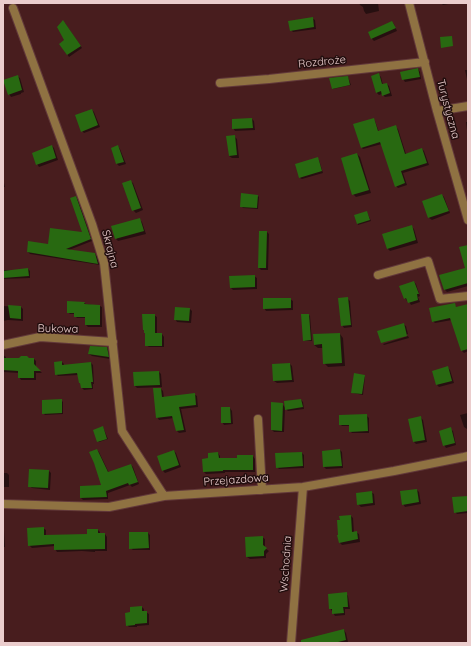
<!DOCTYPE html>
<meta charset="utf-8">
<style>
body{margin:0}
#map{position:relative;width:471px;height:646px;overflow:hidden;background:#481d1e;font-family:Quicksand,sans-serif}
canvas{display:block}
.frame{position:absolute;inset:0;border:4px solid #ebcdcd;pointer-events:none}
</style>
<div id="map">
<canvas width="471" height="646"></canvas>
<div class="frame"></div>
</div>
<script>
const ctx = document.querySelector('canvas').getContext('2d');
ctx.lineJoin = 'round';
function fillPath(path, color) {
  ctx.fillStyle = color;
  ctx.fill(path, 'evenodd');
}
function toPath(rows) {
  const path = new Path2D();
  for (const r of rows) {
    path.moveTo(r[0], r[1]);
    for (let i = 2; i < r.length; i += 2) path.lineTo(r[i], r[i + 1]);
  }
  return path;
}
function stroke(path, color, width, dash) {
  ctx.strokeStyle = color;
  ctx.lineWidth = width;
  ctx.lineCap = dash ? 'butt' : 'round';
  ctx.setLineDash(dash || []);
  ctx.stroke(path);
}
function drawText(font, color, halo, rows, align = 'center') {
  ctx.font = font + ' Quicksand,sans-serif';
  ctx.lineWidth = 3;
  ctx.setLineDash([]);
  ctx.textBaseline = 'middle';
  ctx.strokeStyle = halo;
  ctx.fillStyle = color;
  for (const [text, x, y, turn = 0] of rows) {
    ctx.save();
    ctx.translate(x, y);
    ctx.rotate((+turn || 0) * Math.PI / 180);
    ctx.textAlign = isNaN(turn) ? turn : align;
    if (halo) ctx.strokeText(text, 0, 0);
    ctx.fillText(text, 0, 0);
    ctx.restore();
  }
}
fillPath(toPath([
 [359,3,378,3,379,11,366,14,364,11,363,7,360,5],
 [441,3,454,3,443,5],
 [312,18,315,20,316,29,293,32,291,30],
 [392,22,394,24,397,31,374,41,372,39,369,32],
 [65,23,82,48,69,57,60,44,66,41],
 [418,69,420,72,421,79,405,82,403,79],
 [465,70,468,70,468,84],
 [379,75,381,77,383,85,387,84,389,86,392,96,385,97,382,94,379,95,376,92],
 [17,76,20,78,24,92,21,93,21,94,11,97,9,94],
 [348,77,351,85,333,89,333,88],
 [92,110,94,112,100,127,84,133,82,131],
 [252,119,254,121,255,130,235,131,233,128],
 [373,119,375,121,379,132,395,127,398,129,406,154,422,149,424,151,429,165,403,173,407,185,398,188,396,186,382,144,363,149,361,147],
 [466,122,468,122,468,138],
 [234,136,237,139,239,158,232,158,229,156],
 [52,146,54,148,58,160,39,167,37,164],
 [118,146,120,149,126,164,119,166,117,164],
 [357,154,360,157,371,193,356,197,353,194],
 [317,158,319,160,323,173,302,179,300,178],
 [3,179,5,187,3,187],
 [130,181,133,183,143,210,136,213,133,210],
 [442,195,444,197,450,213,432,220,429,218],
 [258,196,259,197,258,209,243,208,241,206],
 [76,197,78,200,92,241,69,250,95,254,97,256,100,265,30,254,28,252,83,233],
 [367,212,371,221,358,225,355,216],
 [140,220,142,222,146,234,118,241,116,239],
 [411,226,414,229,418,243,390,251,388,249,384,235],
 [267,232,269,234,268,270,261,270,259,268],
 [468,246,468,286,447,292,445,290,440,276,466,269],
 [28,269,30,271,30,278,3,279,3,270,10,270,11,271],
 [254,276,257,278,257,289,233,290,231,288],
 [414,282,416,284,420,296,418,297,420,302,411,305,408,300,407,301,405,298],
 [347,298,350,301,352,327,344,328,342,325],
 [290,299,293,301,293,310,266,311,264,308],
 [84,303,86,304,100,306,102,307,102,327,88,327,86,325,86,318,77,318,75,316,75,314,70,314,68,312],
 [454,304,457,308,468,305,468,351,464,353,462,351,452,320,435,323,433,321],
 [3,306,21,307,23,309,23,321,8,320,3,321],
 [190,309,192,311,191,323,177,322,175,319],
 [154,315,157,317,157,334,162,334,164,337,164,347,149,347,146,345],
 [309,315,310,316,312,341,305,341,304,340],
 [403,324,406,326,408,334,382,342],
 [340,334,343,338,345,366,328,367,324,363,323,348,318,348,314,345],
 [408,336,409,338,384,345,383,344],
 [107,348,109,351,110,359,92,356,89,354],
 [3,355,6,357,6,359,34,359,36,361,36,367,42,373,36,373,36,380,21,380,19,377,19,373,3,372],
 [62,362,64,364,64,366,91,363,93,365,94,384,93,384,93,389,84,390,82,388,79,375,58,376,56,374],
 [290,364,292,366,294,382,277,383,274,381,273,365],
 [447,367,450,370,454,383,439,387,437,385],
 [159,372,161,374,162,387,137,388,135,386],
 [364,376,365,377,363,395,353,393,352,392],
 [161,389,163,391,164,398,194,394,197,396,198,407,181,409,186,432,179,433,177,431,174,418,159,420,157,417],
 [61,400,63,402,63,414,45,415,43,413],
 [301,400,303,402,304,409,288,411,285,408,284,432,274,432,272,430,282,404,285,407],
 [230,408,232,411,233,424,224,425,222,422],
 [468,413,468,429,467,429,464,427,460,415],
 [367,416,369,418,369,433,352,433,350,431,350,426,342,426,340,424],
 [420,417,423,420,427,442,416,444,414,442],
 [103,427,108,439,99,442,98,441],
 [450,429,453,431,456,445,446,448,444,445],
 [97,450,99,452,109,473,131,465,133,467,139,484,132,487,130,485,108,493,108,499,83,500,81,498,103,486],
 [340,450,342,452,343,468,326,469,324,467],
 [3,451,4,452,3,461],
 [174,451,176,453,181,467,165,473,163,471,158,457],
 [218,453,220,456,220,459,238,459,238,456,253,456,255,459,255,472,225,472,225,473,206,474,204,472,209,459],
 [302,453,304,455,304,468,279,469,277,467],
 [49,471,51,473,50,490,32,488,29,486],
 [3,473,7,473,9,475,9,487,3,487],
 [417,490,419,492,421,504,405,507,403,504],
 [371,492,374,494,375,505,361,507,358,504],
 [468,497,468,513,457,514,455,512],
 [351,516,353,518,354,533,356,532,359,534,360,542,342,545,340,543],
 [43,528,46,530,46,536,88,535,98,530,100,532,100,534,105,534,107,537,107,551,95,551,95,552,82,551,57,552,55,549,55,546,32,548,29,545],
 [3,529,4,531,5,547,3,547],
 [148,533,150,535,150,550,133,550,130,548],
 [262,537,265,539,265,548,269,551,266,554,266,558,250,559,247,557,246,538],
 [346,593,348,596,350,609,345,609,345,615,335,616,330,608],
 [142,607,144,609,144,612,146,612,149,614,149,625,137,626,137,627,129,627,127,625],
 [344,630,346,633,348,642,344,643,313,643]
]), '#0007');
fillPath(toPath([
 [313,17,314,27,290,31,288,21],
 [63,20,81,46,67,55,59,44,64,40,57,27],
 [392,21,396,28,371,39,368,32],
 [452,36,453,46,441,48,440,37],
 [418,68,420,77,402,80,400,72],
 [379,73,382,84,387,83,390,93,382,96,381,91,376,93,371,76],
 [18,75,22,90,19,91,8,95,3,80],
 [348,76,350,85,332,89,329,78],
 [92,109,98,125,81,132,75,115],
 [252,118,253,128,232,129,232,119],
 [374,118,378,131,396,125,405,154,422,148,427,163,401,171,405,183,395,187,380,142,361,148,353,124],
 [235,135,237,155,229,156,226,136],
 [52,145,56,158,36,165,32,153],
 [118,145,124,162,116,164,111,148],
 [357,153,369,190,352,195,341,158],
 [318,157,322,171,299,178,295,164],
 [131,180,141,208,132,211,122,183],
 [241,193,258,195,257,208,240,207],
 [442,194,449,211,428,218,422,201],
 [76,196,91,239,66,249,95,253,98,264,27,252,28,241,48,244,50,228,82,232,70,198],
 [367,211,370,220,357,224,354,215],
 [140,218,144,231,115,239,111,226],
 [412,225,416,240,387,249,382,234],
 [259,231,267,231,266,268,258,268],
 [468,245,468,283,444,290,439,275,465,268,459,247],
 [28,268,29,276,3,278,3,271],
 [255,275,255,287,230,288,229,276],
 [414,281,419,294,417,294,418,300,408,303,406,298,404,299,399,286],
 [348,297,351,325,341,326,338,298],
 [263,298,291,298,291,308,263,309],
 [67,301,85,302,84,304,100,305,100,325,85,325,85,317,74,317,74,313,67,313],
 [455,303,456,307,468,304,468,349,461,351,450,318,432,322,429,308],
 [8,305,21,306,21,319,10,318],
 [175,307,190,308,189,321,174,320],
 [142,314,155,314,155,333,162,333,162,346,145,346,145,333,144,333,144,330,143,330],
 [301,314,309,314,311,340,303,341],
 [404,323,407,336,381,343,377,331],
 [340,333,342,363,323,364,322,344,314,345,313,334],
 [90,346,107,347,109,357,88,354],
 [21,356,27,356,29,358,34,358,34,364,41,371,34,371,34,378,18,378,18,371,3,370,3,358,19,358],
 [62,361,62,365,91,362,93,382,91,382,92,388,81,388,80,383,79,383,77,373,55,375,54,362],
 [290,363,292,380,273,381,272,364],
 [448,366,452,381,436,385,432,371],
 [159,371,160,385,134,386,133,372],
 [354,373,365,375,362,394,351,393],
 [153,388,161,388,162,397,195,393,196,405,179,407,184,430,176,431,172,416,156,418],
 [62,399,62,413,42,414,42,400],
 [301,399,303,407,285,410,284,401],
 [271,402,283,403,282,431,271,430],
 [221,407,230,407,231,423,221,423],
 [367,414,368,431,349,432,349,425,339,425,339,415],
 [421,416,425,440,413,442,408,419],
 [103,426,107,439,97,442,93,430],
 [451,427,455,443,443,446,439,431],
 [97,449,108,472,131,464,138,482,129,485,128,483,106,491,107,497,80,498,80,486,101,485,94,463,89,452],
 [340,449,342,466,323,467,322,451],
 [174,450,179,465,162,471,157,456],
 [218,452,219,458,237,458,237,455,253,455,253,470,223,470,223,471,203,472,202,459,208,458,208,453],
 [302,452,303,466,276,468,275,453],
 [29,469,49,470,48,488,28,487],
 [417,489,419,502,402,505,400,491],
 [372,491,373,503,357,505,356,493],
 [468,496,468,511,454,513,452,497],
 [351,515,352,532,357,531,358,539,339,543,337,535,338,535,337,520,340,520,339,516],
 [44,527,44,535,87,534,87,529,98,529,98,533,105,533,105,549,54,550,54,544,28,546,27,528],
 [129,532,148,532,149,548,129,549],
 [263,536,263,545,267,548,264,551,264,556,246,557,245,537],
 [347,592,348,607,343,607,344,613,332,614,332,609,329,609,328,594],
 [142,606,142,611,147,611,147,623,135,624,135,625,126,626,125,613,130,612,130,607],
 [344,629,346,640,334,643,301,643,301,640]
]), '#286911');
const minor = toPath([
 [409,3,437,111,468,220],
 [13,8,92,224,104,263,122,431,164,496],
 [220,83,269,79,425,62],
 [437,111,468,106],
 [378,275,428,261,440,299,468,296],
 [3,345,40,337,113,342],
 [258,419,262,490],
 [3,504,68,506,109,507,164,496,303,487,394,471,464,457,468,456],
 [291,643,303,487]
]);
stroke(minor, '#62393a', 10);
stroke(minor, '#8f7242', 8);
drawText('11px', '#ebcdcd', '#210e0e', [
 ["Rozdroże",322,62,-6],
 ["Turystyczna",448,109,75],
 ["Skrajna",110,249,76],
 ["Bukowa",58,329,1],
 ["Przejazdowa",236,480,-4],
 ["Wschodnia",286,564,-86]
]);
</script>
